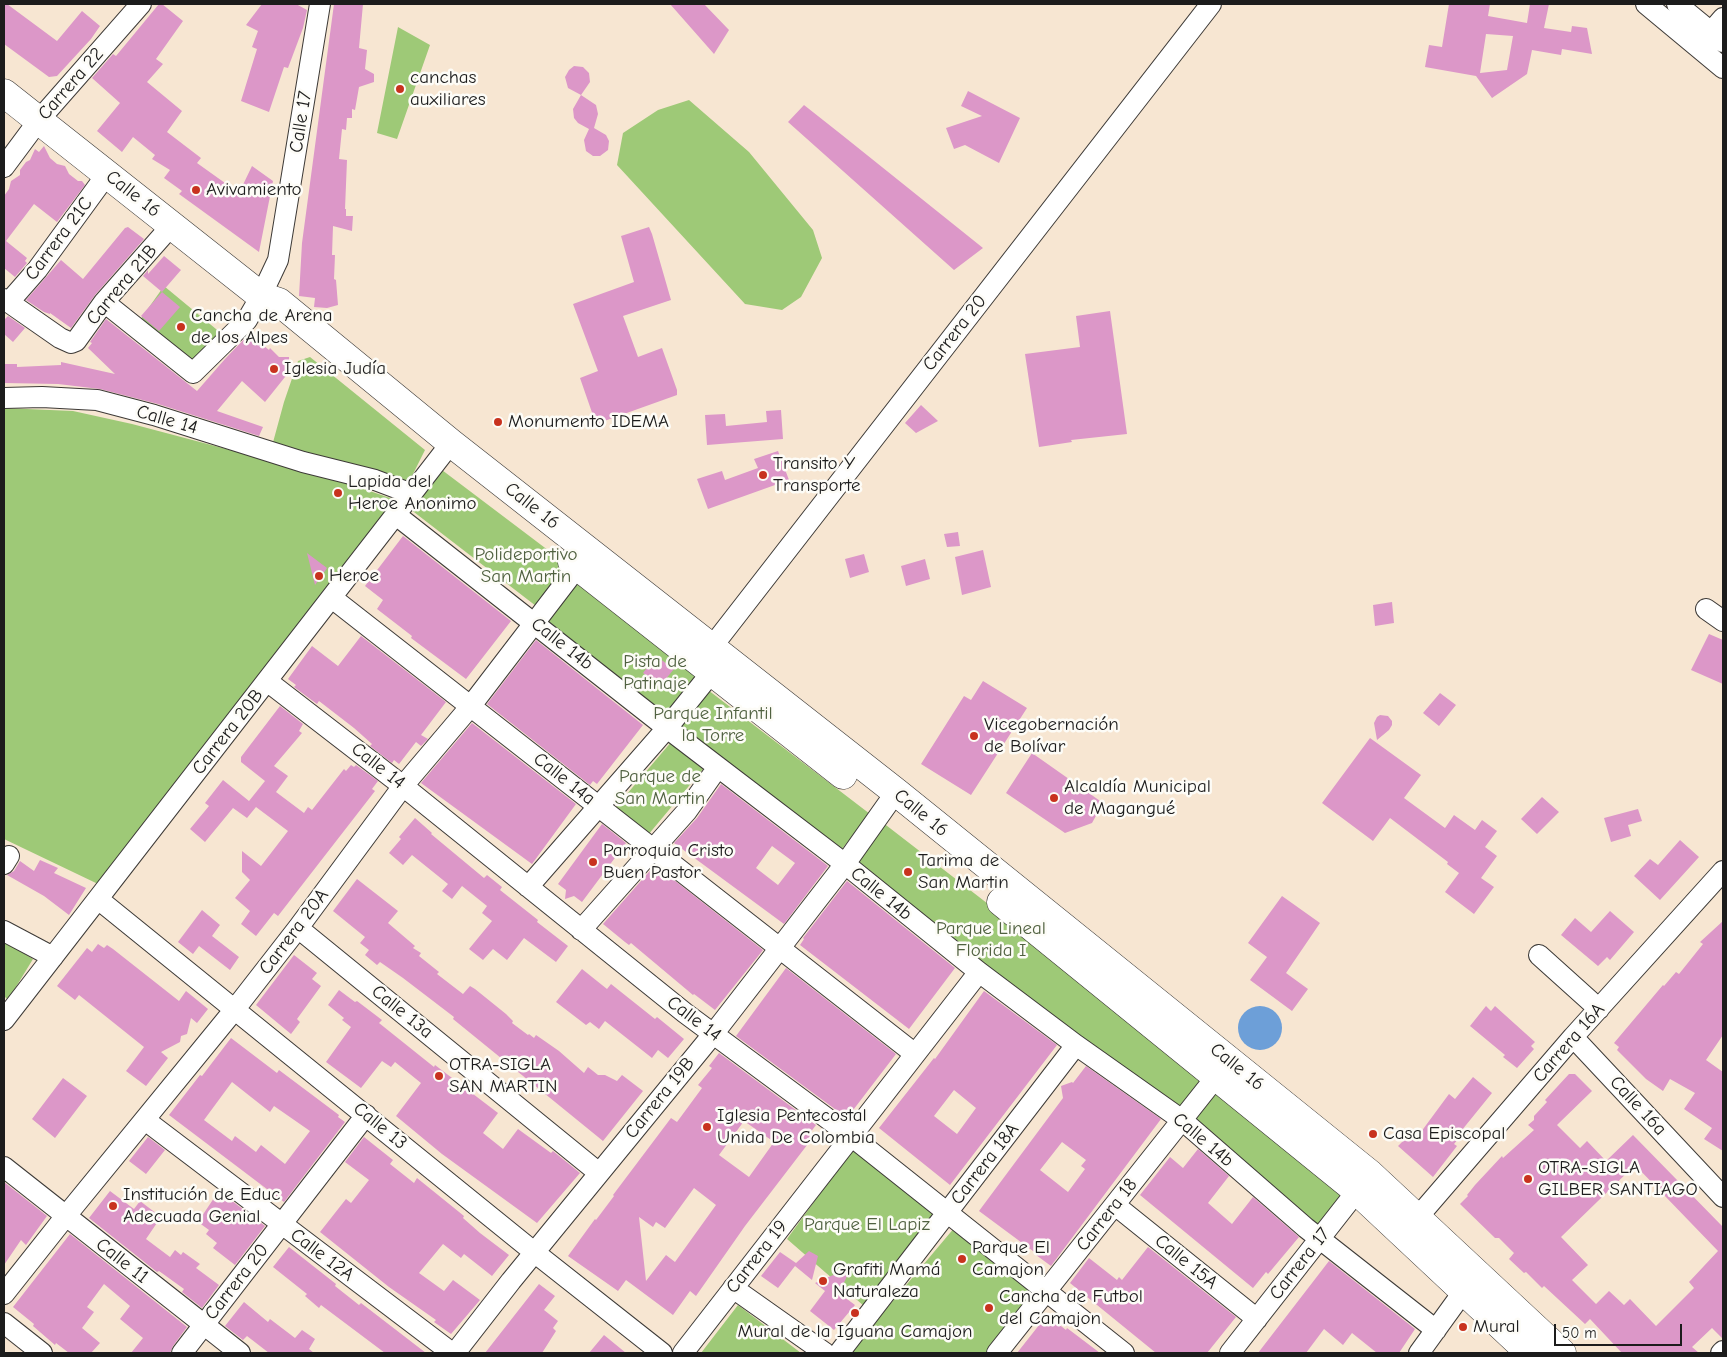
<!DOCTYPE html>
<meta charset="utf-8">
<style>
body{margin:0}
#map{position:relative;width:1727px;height:1357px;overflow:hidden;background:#f7e6d2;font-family:"Comic Neue",sans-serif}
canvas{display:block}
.frame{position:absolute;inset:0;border:5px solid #1c1c1c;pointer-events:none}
.scale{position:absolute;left:1554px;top:1324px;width:128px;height:22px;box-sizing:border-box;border:2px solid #1c1c1c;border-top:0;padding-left:6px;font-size:15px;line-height:18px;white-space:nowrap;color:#1c1c1c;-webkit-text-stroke:4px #fdfcf7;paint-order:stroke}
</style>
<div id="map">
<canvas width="1727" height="1357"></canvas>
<div class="frame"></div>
<div class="scale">50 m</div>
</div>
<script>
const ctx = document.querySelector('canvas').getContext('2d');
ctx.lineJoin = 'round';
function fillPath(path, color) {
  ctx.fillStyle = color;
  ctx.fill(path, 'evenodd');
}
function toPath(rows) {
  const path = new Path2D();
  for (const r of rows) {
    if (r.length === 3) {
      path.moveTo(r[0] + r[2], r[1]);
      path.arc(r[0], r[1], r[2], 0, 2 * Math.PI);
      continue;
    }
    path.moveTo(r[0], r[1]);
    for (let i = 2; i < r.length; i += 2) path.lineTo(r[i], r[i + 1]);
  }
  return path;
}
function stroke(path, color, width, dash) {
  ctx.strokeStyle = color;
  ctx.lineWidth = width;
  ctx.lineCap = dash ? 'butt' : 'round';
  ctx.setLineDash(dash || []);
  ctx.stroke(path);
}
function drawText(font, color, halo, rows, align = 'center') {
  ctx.font = font + ' "Comic Neue",sans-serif';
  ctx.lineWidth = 5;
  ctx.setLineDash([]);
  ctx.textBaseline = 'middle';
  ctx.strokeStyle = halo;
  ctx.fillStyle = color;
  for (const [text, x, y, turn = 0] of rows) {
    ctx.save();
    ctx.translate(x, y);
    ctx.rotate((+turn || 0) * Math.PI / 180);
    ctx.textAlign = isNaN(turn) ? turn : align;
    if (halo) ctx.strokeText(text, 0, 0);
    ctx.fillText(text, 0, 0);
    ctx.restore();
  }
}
fillPath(toPath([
 [398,27,430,45,397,139,377,133],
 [689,100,749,152,813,230,822,258,801,297,782,310,745,304,617,165,623,133,658,110],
 [164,286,222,334,197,364,140,320],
 [310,357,425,450,407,486,272,446,284,402,298,361],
 [4,408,73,411,132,424,317,473,399,501,98,884,4,839],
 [438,467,569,566,536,606,410,509],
 [586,576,706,670,665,722,543,625,569,590],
 [708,690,870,814,841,850,677,728],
 [672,741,704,768,648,835,615,808],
 [882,822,1212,1077,1348,1191,1320,1230,852,864],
 [4,941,33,959,8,1000,4,996],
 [854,1147,946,1212,872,1313,787,1239],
 [955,1227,1037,1291,994,1353,849,1353],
 [738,1305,801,1353,701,1353]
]), '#9ec977');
fillPath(toPath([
 [1260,1028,22]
]), '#6d9fd8');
fillPath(toPath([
 [4,4,7,4,57,41,82,11,100,26,91,39,57,76,49,77,4,44],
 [159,4,162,4,183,21,156,59,163,64,147,82,182,111,167,132,201,158,197,163,239,193,252,166,273,181,259,252,179,194,182,191,164,178,170,170,152,159,155,155,133,137,122,152,97,131,120,103,92,78,113,54,116,56],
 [262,4,296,4,307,10,303,28,288,68,284,67,269,112,241,101,257,49,252,47,258,31,246,25],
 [334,4,363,4,359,48,367,50,365,69,374,74,374,82,359,87,355,110,352,109,352,118,347,118,346,130,342,129,339,159,347,160,345,209,346,209,346,216,353,216,352,231,333,226,332,255,335,255,334,279,336,280,338,305,327,308,314,307,315,298,299,296,302,243],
 [670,4,704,4,729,30,714,54],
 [1449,4,1490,4,1488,16,1527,23,1530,4,1549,4,1544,28,1571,32,1572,26,1587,28,1592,54,1562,49,1561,55,1532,50,1527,74,1492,98,1476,76,1425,67,1429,45,1442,47],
 [1486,34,1513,36,1507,70,1480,73],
 [574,66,583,67,589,73,590,82,581,95,596,105,598,114,594,128,606,135,609,141,608,150,600,156,593,156,586,151,584,140,589,129,578,123,574,118,573,109,581,95,568,88,565,77,569,70],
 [968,91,1020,118,999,163,965,145,954,149,946,128,982,116,961,106],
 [804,105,842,135,983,248,954,270,788,122],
 [44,146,50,158,57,164,65,166,69,174,78,181,82,181,85,185,57,222,34,204,6,241,27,258,25,261,27,263,15,277,4,268,4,196,9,189,11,181,20,175,20,170,26,162,30,160,35,149,39,152],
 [128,227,144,239,95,295,71,328,50,313,50,314,44,312,26,300,61,260,83,279,125,228],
 [649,227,652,234,671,300,623,316,638,357,662,348,677,390,677,395,596,424,580,378,598,371,573,304,634,282,621,236],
 [164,256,181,270,162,292,143,276,148,270,148,274],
 [162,292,180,307,159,331,141,316],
 [1110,311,1127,434,1071,440,1072,442,1039,447,1025,354,1080,347,1076,316],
 [8,316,25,328,13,342,4,334,4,320],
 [106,319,197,391,225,359,249,334,269,350,270,348,279,357,289,357,289,372,265,402,242,381,217,411,263,427,259,436,158,404,100,389,58,384,4,383,4,364,17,364,17,367,61,365,61,362,115,374,88,348,92,343,90,342],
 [921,405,938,421,916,433,905,423],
 [781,410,783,439,707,445,705,415,725,414,726,426,767,422,766,411],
 [778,451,789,480,708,509,697,479,722,471,725,480,758,468,754,459],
 [958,532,960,546,947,547,944,534],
 [403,536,511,621,466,679,411,638,412,636,377,609,383,600,365,586],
 [983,550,991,587,962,595,955,557],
 [307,553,327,568,315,585],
 [864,554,869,572,850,578,845,559],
 [925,559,930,579,906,586,901,566],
 [1392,602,1394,623,1375,626,1373,605],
 [1709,634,1723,640,1723,684,1691,670],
 [361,636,446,702,421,735,428,739,421,746,416,742,399,764,394,760,392,763,370,746,372,744,354,728,319,701,317,704,294,687,296,685,288,679,312,646,338,666],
 [536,640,643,725,597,784,593,781,590,785,487,704],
 [656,656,674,669,660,686,643,673],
 [983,681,1027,708,971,795,921,764,964,696,971,700],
 [1440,693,1456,705,1439,726,1423,713],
 [280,706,303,724,299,731,302,733,274,766,288,776,276,792,304,813,308,807,312,810,344,769,346,771,351,765,354,767,356,765,378,781,372,789,375,791,278,916,274,913,256,936,241,924,250,911,235,898,250,880,242,872,242,851,261,866,288,831,256,807,247,818,233,808,205,842,190,829,209,806,205,803,223,780,249,801,265,781,241,762,241,757],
 [1380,715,1388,716,1392,721,1392,725,1389,730,1377,740,1374,723,1377,717],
 [472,723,576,804,532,864,421,783],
 [1370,738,1421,775,1404,798,1445,828,1454,815,1475,830,1482,820,1497,831,1485,847,1497,856,1481,878,1494,887,1474,914,1445,892,1459,873,1447,864,1448,862,1390,818,1373,841,1322,803],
 [1032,753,1103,803,1092,823,1065,833,1006,793],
 [721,784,828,866,784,924,674,843,697,818],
 [772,846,795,863,778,885,756,868],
 [1542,797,1559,812,1537,834,1521,819],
 [1638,809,1642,821,1628,825,1631,836,1611,842,1604,818],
 [415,818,432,833,431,834,484,878,487,875,502,887,500,890,538,920,537,922,568,946,556,962,524,938,507,960,493,949,483,960,469,949,492,921,482,913,487,906,462,886,452,899,442,891,448,884,412,855,403,865,389,853,401,839,399,837],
 [602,824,626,843,582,902,574,896,565,899,566,890,558,884],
 [1680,840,1699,857,1660,900,1634,876,1650,859,1658,865],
 [40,860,58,868,54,873,86,888,69,915,44,896,7,875,14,871,20,861,34,871],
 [655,865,763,950,715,1010,694,994,693,995,631,943,629,945,625,942,603,924],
 [357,879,398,911,388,923,415,946,413,948,421,953,419,956,439,972,437,974,463,994,470,986,475,989,506,1014,513,1021,512,1023,528,1035,529,1034,534,1038,536,1035,559,1051,584,1073,588,1067,598,1075,605,1075,617,1081,622,1075,643,1091,603,1141,453,1019,454,1017,403,978,380,962,377,965,365,955,369,950,360,943,365,937,333,911],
 [847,881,955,968,909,1029,800,945,804,939,803,938],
 [1282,896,1320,923,1286,973,1308,989,1292,1011,1250,980,1267,957,1248,943],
 [202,910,220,925,212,936,239,957,230,970,199,946,193,954,178,942],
 [1610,911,1634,932,1610,960,1607,957,1598,966,1561,935,1575,918,1591,932],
 [1723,921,1723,1035,1706,1060,1723,1072,1723,1151,1704,1139,1712,1128,1684,1109,1695,1093,1670,1079,1663,1091,1646,1079,1617,1050,1619,1047,1614,1043,1663,985,1664,986,1676,972,1679,974,1703,944,1700,942],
 [98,944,104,948,107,945,113,949,179,1001,186,991,208,1009,197,1023,191,1018,187,1034,181,1036,180,1042,161,1052,168,1058,146,1086,126,1071,144,1047,79,995,75,1000,57,986,87,948,92,952],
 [294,955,317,973,312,979,321,986,297,1019,300,1022,291,1034,256,1005],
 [786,968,896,1054,847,1118,736,1036],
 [582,969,607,989,611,984,655,1019,657,1017,684,1039,668,1058,658,1050,652,1058,605,1021,599,1029,590,1022,586,1025,556,1002],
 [339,990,355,1002,357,1001,382,1020,379,1023,434,1067,435,1065,498,1113,483,1133,503,1149,518,1129,551,1153,553,1151,580,1173,537,1223,442,1154,396,1116,421,1083,395,1062,391,1067,382,1061,361,1088,326,1062,351,1027,342,1020,344,1018,328,1005],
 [984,991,1057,1045,950,1185,879,1128,934,1058,935,1059],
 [954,1090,976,1108,957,1134,934,1116],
 [1486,1006,1491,1011,1495,1006,1535,1042,1531,1046,1534,1049,1517,1068,1503,1057,1505,1055,1470,1026],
 [231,1038,277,1073,279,1070,339,1115,338,1117,345,1122,284,1202,169,1115,200,1075,202,1076],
 [232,1082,270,1112,274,1106,310,1131,285,1164,261,1145,256,1152,235,1136,232,1141,204,1120],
 [719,1053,816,1125,810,1133,814,1136,745,1226,696,1296,690,1291,673,1315,626,1280,618,1291,568,1256,595,1219,596,1220,614,1196,613,1195,671,1118,677,1122,702,1088,698,1085,712,1068,709,1066],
 [744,1121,774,1142,749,1177,719,1155],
 [694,1188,716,1205,675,1262,666,1255,646,1281,639,1217,653,1227,656,1222,665,1228],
 [1086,1066,1161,1119,1051,1266,1036,1255,1037,1254,979,1211,1063,1098,1061,1086,1072,1082,1073,1083],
 [1062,1142,1086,1160,1081,1166,1085,1169,1068,1192,1040,1170],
 [1569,1074,1575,1074,1592,1091,1557,1125,1580,1148,1587,1141,1606,1161,1633,1135,1723,1227,1723,1339,1712,1328,1692,1347,1699,1353,1622,1353,1590,1319,1585,1324,1544,1286,1542,1288,1526,1272,1524,1273,1509,1259,1514,1253,1499,1238,1495,1238,1460,1204,1468,1196,1467,1195,1475,1185,1502,1156,1503,1158,1534,1130,1528,1125,1534,1120,1534,1116,1547,1102,1545,1100],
 [1635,1165,1718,1251,1689,1282,1694,1288,1656,1326,1630,1299,1624,1305,1609,1291,1596,1304,1572,1280,1588,1265,1561,1237],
 [1473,1077,1492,1093,1462,1130,1464,1132,1454,1144,1457,1146,1433,1177,1398,1146,1407,1137,1411,1140,1416,1134,1418,1136,1449,1094,1455,1099],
 [63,1078,87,1096,55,1138,32,1119],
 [148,1137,165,1150,146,1174,129,1161],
 [364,1137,393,1160,390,1164,414,1183,417,1178,464,1216,463,1218,480,1233,509,1255,492,1276,464,1254,461,1258,443,1244,419,1273,444,1291,453,1280,480,1300,451,1334,434,1322,436,1320,389,1287,320,1232,346,1199,351,1203,369,1180,345,1162],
 [1198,1149,1229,1176,1208,1203,1232,1224,1253,1197,1299,1237,1268,1274,1266,1272,1253,1288,1140,1195,1170,1157,1183,1168],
 [4,1182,47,1216,26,1245,21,1240,4,1265],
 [110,1191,134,1209,140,1201,161,1217,146,1239,170,1257,175,1250,181,1255,183,1252,200,1264,196,1268,219,1285,202,1308,182,1292,184,1289,159,1271,157,1272,89,1218],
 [218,1192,221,1195,223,1194,265,1226,235,1265,213,1248,217,1243,206,1234,209,1230,198,1222],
 [70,1234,187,1327,173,1346,170,1353,131,1353,143,1338,120,1319,130,1306,104,1284,87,1307,94,1312,82,1328,100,1343,91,1353,69,1353,56,1343,55,1345,33,1326,34,1324,13,1307],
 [289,1247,336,1284,335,1286,359,1305,361,1303,426,1353,385,1353,321,1305,319,1308,305,1296,307,1294,273,1267],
 [1148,1247,1236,1317,1207,1353,1156,1353,1070,1283,1089,1258,1117,1280,1119,1277,1122,1280],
 [809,1251,818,1256,812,1280,795,1266,778,1288,761,1276,780,1252,796,1263],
 [1329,1261,1415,1329,1399,1353,1377,1353,1352,1333,1343,1345,1324,1329,1306,1353,1258,1353],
 [846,1264,851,1268,839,1293,855,1305,834,1330,810,1311,825,1291,815,1283,840,1272],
 [539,1284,555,1296,544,1310,558,1321,553,1328,556,1331,542,1353,485,1353],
 [244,1302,268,1322,270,1319,295,1338,302,1330,315,1339,309,1349,314,1353,269,1353,247,1336,243,1340,225,1326],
 [1047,1315,1066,1330,1067,1328,1100,1353,1017,1353],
 [604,1335,626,1353,589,1353]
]), '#dc97c8');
const minor = toPath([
 [1646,4,1723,68],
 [1677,4,1723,42],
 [1703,41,1723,18],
 [4,167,39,120,141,4],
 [4,299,60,338,71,343,76,341,104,302,172,225],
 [9,302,37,270,107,174],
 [104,302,193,373,247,320,261,296,278,260,320,4],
 [4,398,42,397,97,400,154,415,303,462,375,480,412,494],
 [396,515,667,728,845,864,979,972,1076,1045,1182,1120,1306,1228,1436,1330],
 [332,598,915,1054],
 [1706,609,1723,621],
 [704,657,1211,4],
 [267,681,403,786,685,1013,851,1136,1124,1353],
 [4,864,9,856],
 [528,887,667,728,720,662],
 [98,899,534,1252,662,1353],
 [298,928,599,1173],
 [581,930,687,811,718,767],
 [4,931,53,957],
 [1539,955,1599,1009],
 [4,1020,451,443],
 [1573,1037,1723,1197],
 [145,1120,452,1353],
 [4,1167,240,1353],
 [1115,1205,1257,1319],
 [1417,1218,1573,1037,1723,871],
 [733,1288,825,1353],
 [4,1294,65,1217,235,1009,298,928,403,786,470,707,578,566],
 [4,1323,42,1353],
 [182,1353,366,1115],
 [455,1353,511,1281,714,1033,845,864,896,792],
 [683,1353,979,972],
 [839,1353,1076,1045],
 [997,1353,1216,1077],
 [1230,1353,1364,1182],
 [1419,1353,1471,1281],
 [1721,1353,1723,1351]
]);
const trunk = toPath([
 [4,93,261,296,279,302,451,443,896,792,1370,1174,1562,1353],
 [572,562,843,775],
 [1001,902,1357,1191,1530,1353]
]);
stroke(minor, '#3d3a37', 22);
stroke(trunk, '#3d3a37', 29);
stroke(minor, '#fff', 20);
stroke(trunk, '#fff', 28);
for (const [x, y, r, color] of [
 [400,89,5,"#c8321e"],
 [196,190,5,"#c8321e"],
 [181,327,5,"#c8321e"],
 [274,369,5,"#c8321e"],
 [498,422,5,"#c8321e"],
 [763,475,5,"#c8321e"],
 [338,493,5,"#c8321e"],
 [319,576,5,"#c8321e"],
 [974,736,5,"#c8321e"],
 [1054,798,5,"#c8321e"],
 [593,862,5,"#c8321e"],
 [908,872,5,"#c8321e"],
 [439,1076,5,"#c8321e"],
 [707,1127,5,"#c8321e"],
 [1373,1134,5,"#c8321e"],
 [1528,1179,5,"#c8321e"],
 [113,1206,5,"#c8321e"],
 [962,1259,5,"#c8321e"],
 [823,1281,5,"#c8321e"],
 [989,1308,5,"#c8321e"],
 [855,1313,5,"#c8321e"],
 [1463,1327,5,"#c8321e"]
]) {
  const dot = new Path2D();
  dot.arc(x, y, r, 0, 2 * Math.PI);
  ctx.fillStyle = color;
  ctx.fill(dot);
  stroke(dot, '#fdfcf7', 2);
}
drawText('19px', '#1c1c1c', '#fdfcf7', [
 ["canchas",410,78],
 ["auxiliares",410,100],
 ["Avivamiento",206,190],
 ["Cancha de Arena",191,316],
 ["de los Alpes",191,338],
 ["Iglesia Judía",284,369],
 ["Monumento IDEMA",508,422],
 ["Transito Y",773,464],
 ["Transporte",773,486],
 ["Lapida del",348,482],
 ["Heroe Anonimo",348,504],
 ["Heroe",329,576],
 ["Vicegobernación",984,725],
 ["de Bolívar",984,747],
 ["Alcaldía Municipal",1064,787],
 ["de Magangué",1064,809],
 ["Parroquia Cristo",603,851],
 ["Buen Pastor",603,873],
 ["Tarima de",918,861],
 ["San Martin",918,883],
 ["OTRA-SIGLA",449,1065],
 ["SAN MARTIN",449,1087],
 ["Iglesia Pentecostal",717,1116],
 ["Unida De Colombia",717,1138],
 ["Casa Episcopal",1383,1134],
 ["OTRA-SIGLA",1538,1168],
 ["GILBER SANTIAGO",1538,1190],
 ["Institución de Educ",123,1195],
 ["Adecuada Genial",123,1217],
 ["Parque El",972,1248],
 ["Camajon",972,1270],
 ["Grafiti Mamá",833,1270],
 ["Naturaleza",833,1292],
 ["Cancha de Futbol",999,1297],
 ["del Camajon",999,1319],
 ["Mural",1473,1327],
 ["Mural de la Iguana Camajon",855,1332,"center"]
], 'left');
drawText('19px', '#1c1c1c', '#fdfcf7', [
 ["Carrera 22",71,84,-49],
 ["Calle 17",301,122,-81],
 ["Calle 16",133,194,38],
 ["Carrera 21C",59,239,-53],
 ["Carrera 21B",122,285,-50],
 ["Carrera 20",955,333,-52],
 ["Calle 14",167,420,16],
 ["Calle 16",532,506,38],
 ["Calle 14b",562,644,38],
 ["Carrera 20B",228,732,-52],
 ["Calle 14",378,766,38],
 ["Calle 14a",564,779,38],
 ["Calle 16",921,813,39],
 ["Calle 14b",881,894,39],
 ["Carrera 20A",294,932,-53],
 ["Calle 13a",402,1012,39],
 ["Calle 14",694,1019,37],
 ["Carrera 16A",1569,1043,-49],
 ["Calle 16",1237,1067,39],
 ["Carrera 19B",660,1098,-51],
 ["Calle 16a",1638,1106,47],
 ["Calle 13",380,1126,39],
 ["Calle 14b",1203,1140,40],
 ["Carrera 18A",985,1164,-52],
 ["Carrera 18",1107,1215,-52],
 ["Calle 12A",322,1255,37],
 ["Carrera 19",757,1257,-52],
 ["Calle 11",122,1261,38],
 ["Calle 15A",1186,1262,39],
 ["Carrera 17",1300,1264,-52],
 ["Carrera 20",237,1282,-52]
]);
drawText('19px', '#506140', '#fdfcf7', [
 ["Polideportivo",526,555],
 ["San Martin",526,577],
 ["Pista de",655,662],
 ["Patinaje",655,684],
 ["Parque Infantil",713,714],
 ["la Torre",713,736],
 ["Parque de",660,777],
 ["San Martin",660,799],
 ["Parque Lineal",991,929],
 ["Florida I",991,951],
 ["Parque El Lapiz",867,1225]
]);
</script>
